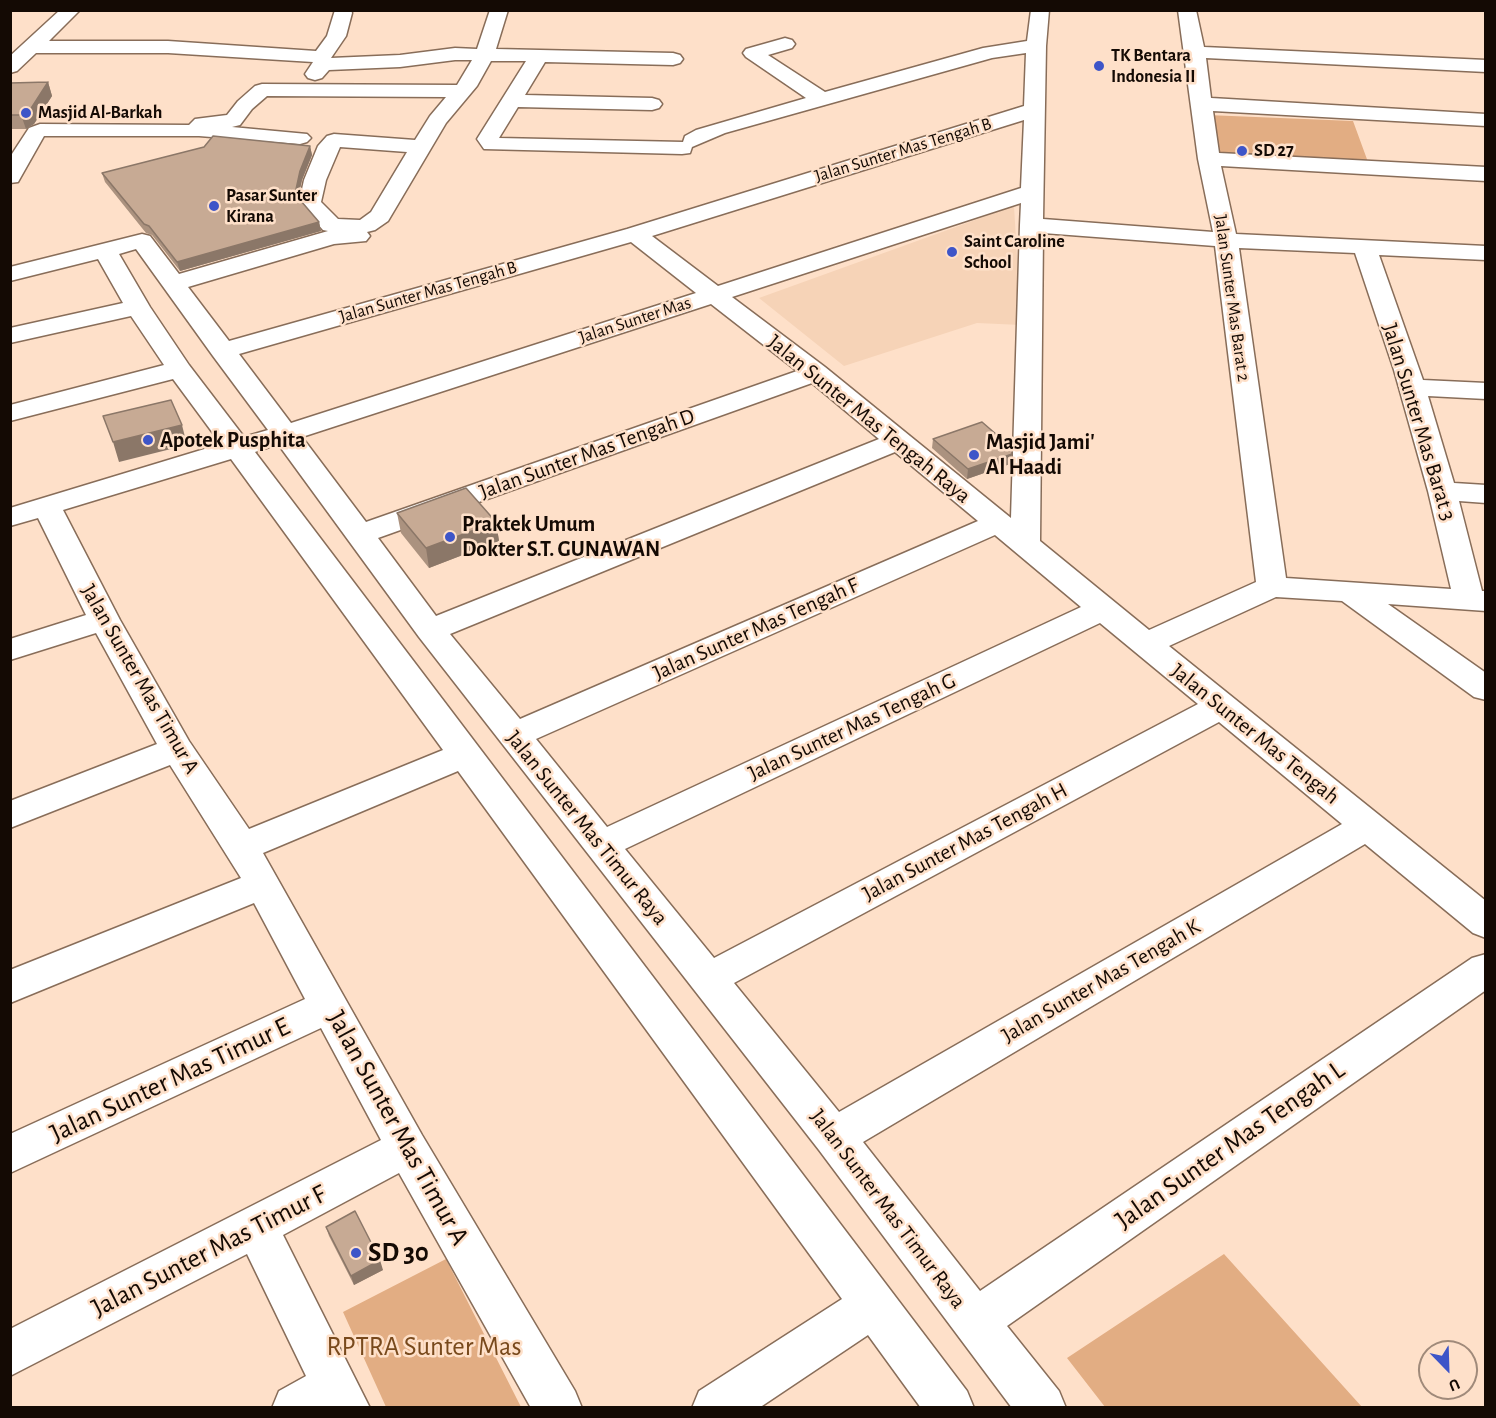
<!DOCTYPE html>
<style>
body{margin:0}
#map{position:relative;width:1496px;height:1418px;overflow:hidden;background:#fee0c9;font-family:"Alegreya Sans",sans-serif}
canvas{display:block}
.frame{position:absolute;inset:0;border:12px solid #140a04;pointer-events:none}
.north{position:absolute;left:1418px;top:1340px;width:60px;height:60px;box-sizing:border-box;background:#fee0c9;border:2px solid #a08a7a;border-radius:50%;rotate:157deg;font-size:16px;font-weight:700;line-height:24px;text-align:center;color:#140a04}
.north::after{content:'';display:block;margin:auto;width:21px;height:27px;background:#3e55c8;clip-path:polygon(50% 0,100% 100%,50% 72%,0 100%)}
</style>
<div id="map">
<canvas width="1496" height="1418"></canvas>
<div class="frame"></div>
<div class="north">U</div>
</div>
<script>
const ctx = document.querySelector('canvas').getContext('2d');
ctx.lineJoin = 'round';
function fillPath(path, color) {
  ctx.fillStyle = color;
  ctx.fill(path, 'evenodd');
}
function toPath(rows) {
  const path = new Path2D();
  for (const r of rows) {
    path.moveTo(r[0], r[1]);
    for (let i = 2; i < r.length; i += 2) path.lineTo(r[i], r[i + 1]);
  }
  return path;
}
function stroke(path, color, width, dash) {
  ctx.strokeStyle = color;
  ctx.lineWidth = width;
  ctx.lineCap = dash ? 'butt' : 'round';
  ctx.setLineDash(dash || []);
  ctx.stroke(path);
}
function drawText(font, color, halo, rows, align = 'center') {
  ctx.font = font + ' "Alegreya Sans",sans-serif';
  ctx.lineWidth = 5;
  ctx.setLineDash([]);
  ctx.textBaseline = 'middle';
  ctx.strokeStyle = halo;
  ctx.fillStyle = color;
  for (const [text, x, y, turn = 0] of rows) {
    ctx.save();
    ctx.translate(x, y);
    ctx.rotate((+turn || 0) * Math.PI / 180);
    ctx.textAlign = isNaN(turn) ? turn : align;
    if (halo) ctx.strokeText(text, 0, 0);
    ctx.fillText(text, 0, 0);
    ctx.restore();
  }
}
fillPath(toPath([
 [1014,206,1021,325,977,323,844,366,759,298]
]), '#f6d3b7');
fillPath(toPath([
 [1207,115,1353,121,1368,162,1217,156],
 [1224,1254,1362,1407,1105,1407,1067,1358],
 [446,1259,521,1407,386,1407,343,1312]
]), '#e2ad83');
const minor = toPath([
 [60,10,80,10,49,41,168,41,316,51,327,36,335,10,351,10,352,13,346,36,331,58,400,55,455,48,477,49,490,10,508,10,496,49,673,53,680,55,683,59,680,63,673,65,545,62,525,95,652,98,659,100,662,104,659,108,652,110,518,107,499,138,683,142,685,136,696,130,806,98,746,57,743,53,746,49,785,38,792,40,795,44,792,48,768,55,825,92,983,48,1027,41,1031,10,1049,10,1046,46,1043,219,1213,232,1198,159,1178,10,1196,10,1204,47,1486,60,1486,72,1206,58,1211,98,1486,114,1486,126,1213,111,1219,153,1486,167,1486,181,1221,166,1236,234,1486,246,1486,260,1379,255,1423,380,1486,383,1486,399,1428,396,1454,483,1486,485,1486,503,1459,501,1482,591,1486,591,1486,611,1388,604,1486,673,1486,700,1474,697,1342,601,1276,597,1169,646,1486,901,1486,938,1473,933,1365,844,863,1142,980,1291,1472,958,1486,954,1486,990,1007,1326,1059,1391,1066,1408,1012,1408,819,1150,419,637,278,444,255,452,967,1391,974,1408,921,1408,868,1335,759,1408,692,1408,699,1391,842,1299,458,771,263,853,422,1135,575,1391,582,1408,531,1408,399,1173,283,1235,370,1408,272,1408,279,1391,306,1376,247,1254,10,1376,10,1329,381,1140,321,1028,10,1173,10,1134,305,999,254,903,10,1003,10,970,241,878,170,765,10,828,10,801,157,744,96,633,10,660,10,639,86,615,38,518,10,526,10,508,221,444,173,379,10,421,10,405,164,365,131,316,10,343,10,328,123,303,98,259,10,281,10,267,142,234,150,236,179,274,328,231,323,230,299,203,304,180,318,146,327,136,334,134,415,140,430,116,446,97,267,96,252,109,240,125,232,127,307,134,311,138,307,142,300,144,199,136,44,136,18,182,10,183,10,157,29,128,40,124,189,125,195,119,227,115,238,101,255,86,262,84,457,85,472,60,455,60,400,67,329,70,322,78,315,80,308,78,305,74,313,62,168,53,36,53,17,71,10,73,10,56,60,10],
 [1026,53,1024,106,627,229,229,341,188,287,334,244,366,241,370,236,367,232,375,230,388,221,446,123,477,86,491,61,526,61,477,139,484,149,682,154,690,153,692,147,725,133,992,58,1026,53],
 [1024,120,1021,188,718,286,652,236,1024,120],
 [340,147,407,152,371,212,360,220,338,219,321,202,326,180,340,147],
 [1021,203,1020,225,1011,518,825,367,732,297,1021,203],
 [1043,233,1215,246,1256,582,1149,630,1040,541,1043,233],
 [631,242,696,293,291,423,239,354,631,242],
 [1239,248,1355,253,1394,370,1428,491,1451,589,1286,578,1239,248],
 [136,249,213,356,268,430,244,437,189,365,150,307,119,254,136,249],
 [711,304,797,371,366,522,302,437,711,304],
 [812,383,879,439,436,616,378,538,812,383],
 [895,452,978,521,520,719,450,634,895,452],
 [231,459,443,750,249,829,189,741,120,620,63,510,231,459],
 [995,535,1081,607,607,827,536,739,995,535],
 [1100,623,1198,704,714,958,625,849,1100,623],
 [1219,722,1342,824,839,1112,734,983,1219,722]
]);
stroke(minor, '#886d59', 3);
fillPath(minor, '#fff');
fillPath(toPath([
 [48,82,52,96,34,124,26,129,10,129,10,83],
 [310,146,312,155,302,180,298,197,319,222,321,231,180,271,152,235,146,233,105,182,102,173,204,147],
 [933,439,1012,454,1010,464,967,479,932,448],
 [397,513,496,522,499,541,429,568,401,533],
 [326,1227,383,1270,354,1285,329,1236]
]), '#ab927f');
fillPath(toPath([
 [48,82,52,96,34,124,26,129,21,115],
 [310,146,312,155,302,180,297,203,295,194,300,171],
 [319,222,321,231,180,271,177,262],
 [182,425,187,445,119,462,113,442],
 [1012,454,1010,464,967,479,968,469],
 [496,522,499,541,429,568,426,548],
 [380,1260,383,1270,354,1285,351,1276]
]), '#8b7768');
const building = toPath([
 [48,82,30,110,21,115,10,115,10,83,48,82],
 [213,136,310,146,300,171,295,194,319,222,177,262,149,226,144,224,102,173,204,147,213,136],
 [171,400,182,425,113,442,103,416,171,400],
 [982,422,1012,448,1012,454,968,469,933,439,982,422],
 [466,488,496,522,426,548,397,513,466,488],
 [355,1211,380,1260,351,1276,326,1227,355,1211]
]);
fillPath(building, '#c7aa94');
stroke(building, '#8b7768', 1.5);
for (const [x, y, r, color] of [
 [1099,66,6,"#3e55c8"],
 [26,113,6,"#3e55c8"],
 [1242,151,6,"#3e55c8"],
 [214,206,6,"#3e55c8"],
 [952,252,6,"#3e55c8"],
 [148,440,6,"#3e55c8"],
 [974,455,6,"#3e55c8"],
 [450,537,6,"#3e55c8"],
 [356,1253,6,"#3e55c8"]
]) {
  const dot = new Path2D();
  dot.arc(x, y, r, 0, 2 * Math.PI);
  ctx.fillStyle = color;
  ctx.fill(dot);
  stroke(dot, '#fee0c9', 2);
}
drawText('bold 18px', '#140a04', '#fee0c9', [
 ["TK Bentara",1111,56],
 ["Indonesia II",1111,77],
 ["Masjid Al-Barkah",38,113],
 ["SD 27",1254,151],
 ["Pasar Sunter",226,196],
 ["Kirana",226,217],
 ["Saint Caroline",964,242],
 ["School",964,263]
], 'left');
drawText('18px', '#140a04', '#fee0c9', [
 ["Jalan Sunter Mas Tengah B",903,150,-17],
 ["Jalan Sunter Mas Tengah B",428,292,-16],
 ["Jalan Sunter Mas Barat 2",1232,298,82],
 ["Jalan Sunter Mas",635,320,-18]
]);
drawText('22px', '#140a04', '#fee0c9', [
 ["Jalan Sunter Mas Tengah Raya",869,419,39],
 ["Jalan Sunter Mas Barat 3",1419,422,73],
 ["Jalan Sunter Mas Tengah D",587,454,-20],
 ["Jalan Sunter Mas Tengah F",756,629,-24],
 ["Jalan Sunter Mas Timur A",140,679,60],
 ["Jalan Sunter Mas Tengah G",852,727,-25],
 ["Jalan Sunter Mas Tengah",1255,734,39],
 ["Jalan Sunter Mas Timur Raya",587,828,51],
 ["Jalan Sunter Mas Tengah H",965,842,-28],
 ["Jalan Sunter Mas Tengah K",1101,981,-30],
 ["Jalan Sunter Mas Timur Raya",888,1209,53]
]);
drawText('bold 22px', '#140a04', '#fee0c9', [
 ["Apotek Pusphita",160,440],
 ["Masjid Jami'",986,442],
 ["Al Haadi",986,467],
 ["Praktek Umum",462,524],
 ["Dokter S.T. GUNAWAN",462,549]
], 'left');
drawText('27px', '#140a04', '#fee0c9', [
 ["Jalan Sunter Mas Timur E",170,1080,-25],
 ["Jalan Sunter Mas Timur A",398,1128,61],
 ["Jalan Sunter Mas Tengah L",1230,1145,-35],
 ["Jalan Sunter Mas Timur F",209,1251,-27]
]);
drawText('bold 27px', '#140a04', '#fee0c9', [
 ["SD 30",368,1253]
], 'left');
drawText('27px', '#78491c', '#fee0c9', [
 ["RPTRA Sunter Mas",424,1347]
]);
</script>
